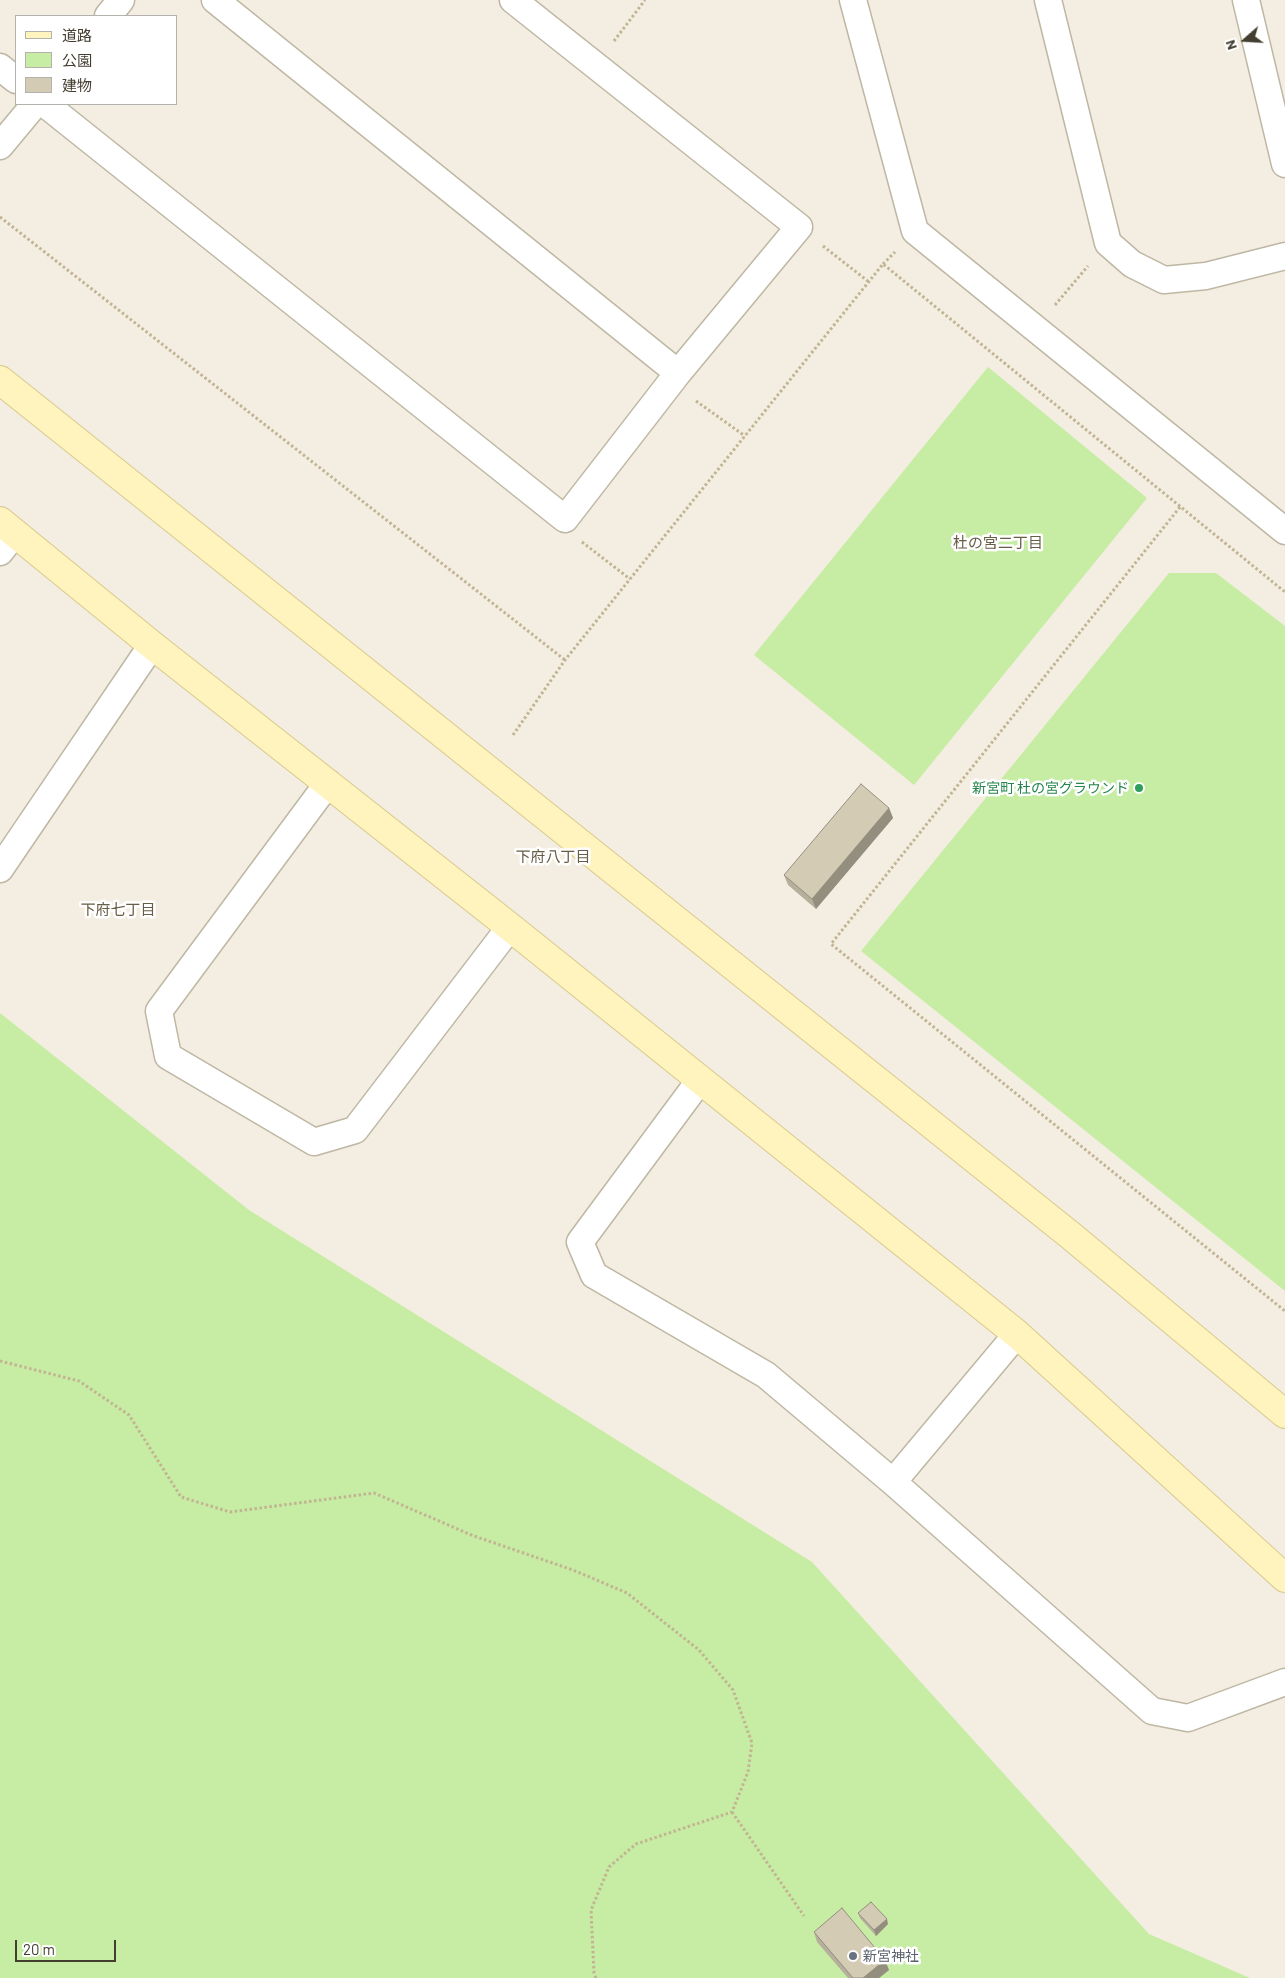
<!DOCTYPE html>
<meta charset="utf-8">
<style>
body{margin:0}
#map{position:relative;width:1285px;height:1978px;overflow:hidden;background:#f3eee1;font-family:Barlow,"Noto Sans JP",sans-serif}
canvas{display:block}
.legend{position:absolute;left:15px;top:15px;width:162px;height:90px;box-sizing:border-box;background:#fff;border:1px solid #b4b2ad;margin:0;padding:6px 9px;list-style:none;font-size:15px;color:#443e31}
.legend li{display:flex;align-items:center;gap:10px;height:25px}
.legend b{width:25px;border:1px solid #b4b2ad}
.north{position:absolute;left:1220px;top:15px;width:50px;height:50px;-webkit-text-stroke:4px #fff;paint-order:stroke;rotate:251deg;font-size:14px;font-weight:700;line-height:20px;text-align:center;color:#443e31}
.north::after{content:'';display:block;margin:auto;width:18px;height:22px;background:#443e31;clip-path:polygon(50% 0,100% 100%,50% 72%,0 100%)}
.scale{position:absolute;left:15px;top:1940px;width:101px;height:22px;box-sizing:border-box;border:2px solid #443e31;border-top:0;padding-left:6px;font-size:15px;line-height:18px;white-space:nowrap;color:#443e31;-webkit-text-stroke:4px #fff;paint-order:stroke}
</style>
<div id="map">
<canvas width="1285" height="1978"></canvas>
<ul class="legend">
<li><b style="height:6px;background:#fff3be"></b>道路</li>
<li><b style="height:14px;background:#c7eca4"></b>公園</li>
<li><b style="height:14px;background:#d4cbb5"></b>建物</li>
</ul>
<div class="north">N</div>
<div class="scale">20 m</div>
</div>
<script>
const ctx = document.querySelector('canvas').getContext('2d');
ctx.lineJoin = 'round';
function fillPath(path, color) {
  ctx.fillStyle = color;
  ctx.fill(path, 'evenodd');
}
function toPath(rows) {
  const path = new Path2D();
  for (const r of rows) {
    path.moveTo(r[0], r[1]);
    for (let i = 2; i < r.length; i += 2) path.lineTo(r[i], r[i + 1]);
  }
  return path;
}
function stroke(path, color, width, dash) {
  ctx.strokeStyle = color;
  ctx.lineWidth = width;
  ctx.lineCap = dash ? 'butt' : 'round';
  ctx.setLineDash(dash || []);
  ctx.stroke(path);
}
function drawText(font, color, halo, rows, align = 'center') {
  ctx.font = font + ' Barlow,"Noto Sans JP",sans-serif';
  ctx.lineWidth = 5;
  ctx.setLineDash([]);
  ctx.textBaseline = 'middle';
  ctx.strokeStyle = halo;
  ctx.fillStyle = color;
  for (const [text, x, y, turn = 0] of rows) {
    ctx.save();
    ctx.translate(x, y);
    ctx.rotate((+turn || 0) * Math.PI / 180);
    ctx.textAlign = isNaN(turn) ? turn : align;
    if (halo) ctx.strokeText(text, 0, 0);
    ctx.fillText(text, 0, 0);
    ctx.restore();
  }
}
fillPath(toPath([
 [988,367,1147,498,914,785,754,655],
 [1169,573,1216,573,1285,626,1285,1291,861,951],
 [0,1013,249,1210,812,1562,1149,1934,1250,1978,0,1978]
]), '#c7eca4');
const street = toPath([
 [215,0,678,373],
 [853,0,915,231,1285,531],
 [1048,0,1108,243,1132,264,1164,280,1206,276,1285,256],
 [1246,0,1285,164],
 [108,16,121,0],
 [0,67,16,80],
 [45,104,565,519,678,373,799,227,513,0],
 [0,146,35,104],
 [0,552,15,533],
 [328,783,159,1011,168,1056,314,1142,355,1130,510,927],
 [0,869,152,645],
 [700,1080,580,1242,594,1275,766,1375,893,1482,1152,1711,1188,1718,1285,1682],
 [893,1482,1017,1334]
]);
const secondary = toPath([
 [0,380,1070,1235,1285,1414],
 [0,521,152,645,510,927,1017,1334,1285,1578]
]);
stroke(street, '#beb7a3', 29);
stroke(secondary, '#d8c98b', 30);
stroke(toPath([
 [614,41,645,0],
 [0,217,565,660],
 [823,246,869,282],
 [883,264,895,252],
 [1055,305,1088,266],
 [696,401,745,436],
 [1180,507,831,944,1285,1311],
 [582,542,630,579],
 [513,735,565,660,883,264,1285,592],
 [0,1361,79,1381,129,1415,181,1497,230,1512,374,1493,474,1536,573,1570,627,1593,699,1650,733,1690,752,1743,748,1772,732,1812,636,1844,609,1867,591,1910,594,1973,596,1978],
 [732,1812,804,1916]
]), '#c2b492', 3, [2.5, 2.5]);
stroke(street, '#fff', 26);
stroke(secondary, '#fff3be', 28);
fillPath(toPath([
 [889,808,893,818,816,909,788,885,784,875],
 [858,1913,888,1924,876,1936,860,1918],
 [814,1932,889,1970,879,1978,848,1978,817,1942]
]), '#b6af9c');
fillPath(toPath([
 [889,808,893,818,816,909,812,899],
 [887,1919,888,1924,876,1936,874,1930],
 [885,1960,889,1970,879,1978,863,1978]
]), '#948e7f');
const building = toPath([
 [861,784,889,808,812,899,784,875,861,784],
 [871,1902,887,1919,874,1930,858,1913,871,1902],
 [842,1908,885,1960,863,1978,853,1978,814,1932,842,1908]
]);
fillPath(building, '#d4cbb5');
stroke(building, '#948e7f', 1);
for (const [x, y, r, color] of [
 [1139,788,5,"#2e9e5b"],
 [853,1956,5,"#6b7280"]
]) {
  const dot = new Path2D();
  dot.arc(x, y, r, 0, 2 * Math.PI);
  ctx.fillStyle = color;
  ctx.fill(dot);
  stroke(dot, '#fff', 2);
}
drawText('14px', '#27864d', '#fff', [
 ["新宮町 杜の宮グラウンド",1129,788]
], 'right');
drawText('14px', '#5b616d', '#fff', [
 ["新宮神社",863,1956]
], 'left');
drawText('15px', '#685d47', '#fff', [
 ["杜の宮二丁目",998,543],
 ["下府八丁目",553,857],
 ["下府七丁目",118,910]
]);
</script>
